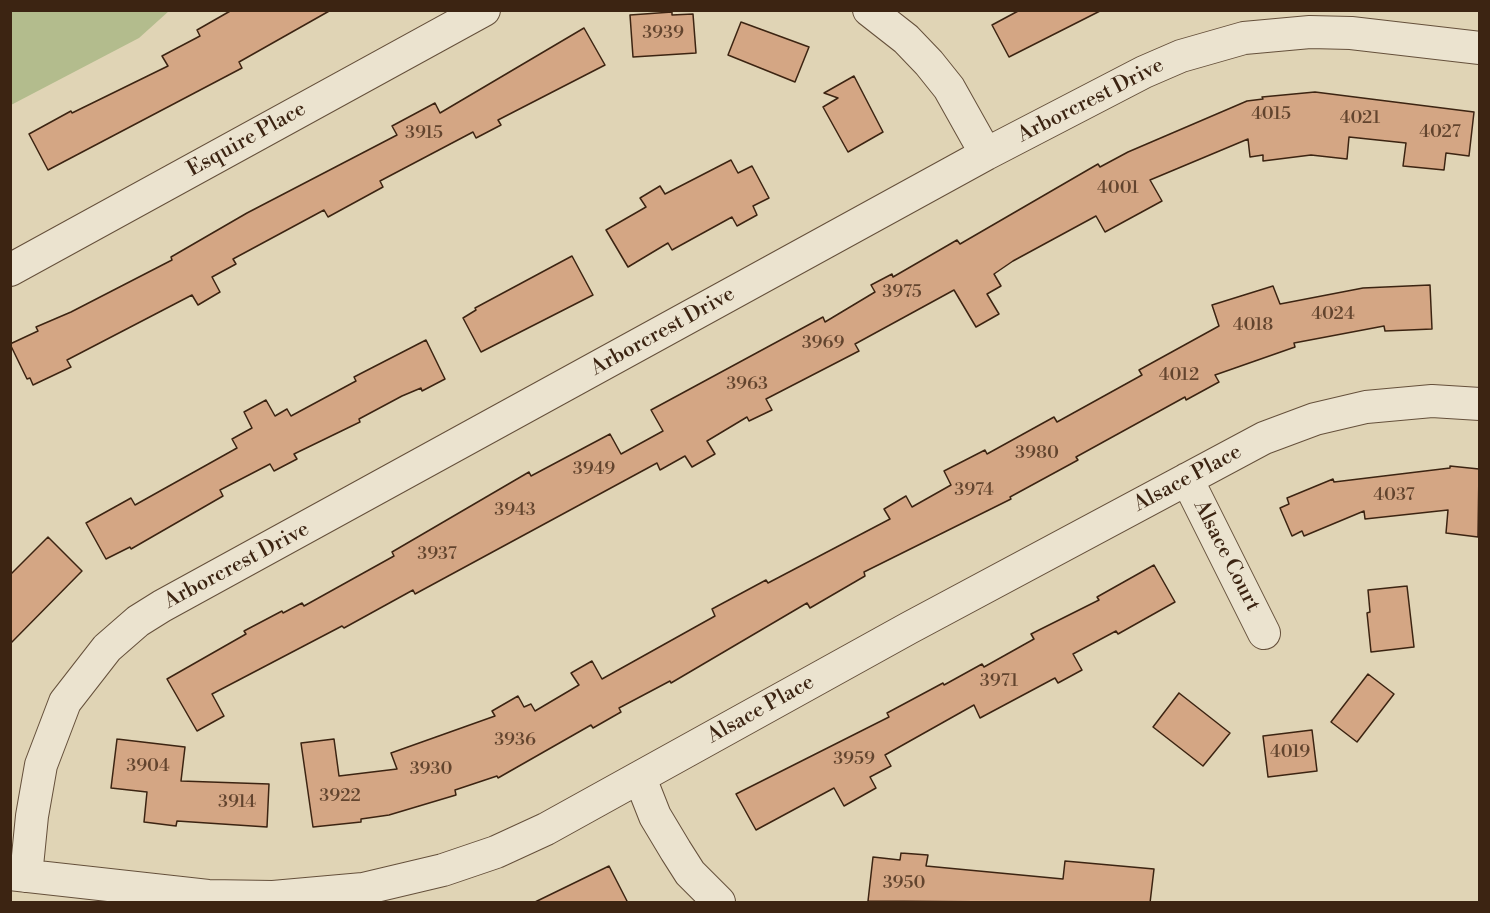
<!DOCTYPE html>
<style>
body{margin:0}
#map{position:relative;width:1490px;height:913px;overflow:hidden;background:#e0d4b5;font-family:"Libre Bodoni",serif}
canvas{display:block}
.frame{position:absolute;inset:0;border:12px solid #3c2412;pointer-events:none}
</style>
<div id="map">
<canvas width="1490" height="913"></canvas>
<div class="frame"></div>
</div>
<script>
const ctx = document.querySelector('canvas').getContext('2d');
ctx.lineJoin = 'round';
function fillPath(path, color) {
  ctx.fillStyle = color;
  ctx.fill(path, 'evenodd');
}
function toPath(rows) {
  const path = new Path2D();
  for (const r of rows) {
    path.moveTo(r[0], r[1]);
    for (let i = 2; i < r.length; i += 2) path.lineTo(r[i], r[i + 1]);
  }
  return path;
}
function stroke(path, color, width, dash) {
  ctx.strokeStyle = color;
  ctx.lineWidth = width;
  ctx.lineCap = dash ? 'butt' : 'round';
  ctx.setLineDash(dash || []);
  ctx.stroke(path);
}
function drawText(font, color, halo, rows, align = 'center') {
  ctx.font = font + ' "Libre Bodoni",serif';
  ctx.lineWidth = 4.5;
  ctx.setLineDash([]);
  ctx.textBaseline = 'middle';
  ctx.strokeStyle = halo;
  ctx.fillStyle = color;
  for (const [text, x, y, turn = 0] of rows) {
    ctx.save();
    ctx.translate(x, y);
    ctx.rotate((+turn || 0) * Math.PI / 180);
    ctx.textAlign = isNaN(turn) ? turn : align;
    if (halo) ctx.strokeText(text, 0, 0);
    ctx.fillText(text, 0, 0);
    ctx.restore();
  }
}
fillPath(toPath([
 [10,11,11,10,169,11,139,38,11,105]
]), '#b3bc8d');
const building = toPath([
 [232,10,331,10,239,62,242,68,48,170,29,134,71,111,72,113,168,66,162,56,200,36,197,30,232,10],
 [1020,10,1102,10,1009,57,992,25,1020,10],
 [672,12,672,15,693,14,696,53,633,57,630,15,672,12],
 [741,22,809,47,795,82,728,55,741,22],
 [584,28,605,65,498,120,501,125,476,138,473,132,380,181,383,187,328,217,324,210,233,259,236,264,212,277,220,292,198,305,192,295,67,360,71,367,33,385,30,378,27,379,10,344,38,331,36,327,71,312,172,260,171,257,247,213,397,135,392,126,435,103,440,113,584,28],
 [854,76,883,132,848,152,823,107,838,98,824,93,854,76],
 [1315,92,1474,112,1469,156,1446,153,1444,170,1403,166,1406,143,1349,137,1347,159,1311,155,1263,161,1263,155,1250,157,1248,139,1150,180,1162,201,1105,232,1096,216,1013,261,994,274,1001,286,987,294,999,314,976,327,954,290,855,344,859,351,766,399,772,410,749,421,747,417,707,441,715,454,692,467,685,456,660,470,657,463,415,594,413,590,344,628,342,626,212,694,224,716,197,731,167,679,246,634,244,631,282,611,283,613,302,603,304,606,394,556,392,552,529,472,531,476,610,434,621,454,663,431,651,410,823,317,825,322,875,292,871,285,892,274,893,277,957,240,960,244,1098,164,1100,167,1128,152,1247,101,1263,99,1262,97,1315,92],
 [731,160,738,173,752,166,769,198,753,206,757,215,737,226,732,217,672,250,668,243,628,267,606,230,646,207,640,198,660,186,665,194,731,160],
 [572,256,593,295,481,352,463,318,476,310,475,308,572,256],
 [1430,285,1432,329,1385,331,1384,326,1294,343,1295,347,1215,375,1219,382,1186,400,1185,397,1076,457,1078,460,1010,497,1011,499,864,572,865,576,810,608,807,603,671,683,670,681,619,708,621,712,593,728,591,725,498,778,497,776,455,790,456,795,389,815,361,819,361,822,313,827,301,743,334,739,339,776,397,769,391,753,495,716,492,711,518,696,524,707,531,704,535,711,579,685,571,673,592,661,602,679,715,616,712,609,766,580,768,583,890,519,884,509,906,496,912,507,951,485,944,471,985,450,987,454,1054,417,1057,422,1142,375,1139,370,1219,326,1212,305,1273,286,1280,304,1363,288,1430,285],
 [426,340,445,379,422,391,421,388,402,396,359,419,360,422,294,454,297,459,274,471,270,464,220,490,223,496,131,549,130,547,106,559,86,523,131,498,135,505,237,448,232,439,252,428,244,412,266,400,275,416,287,409,291,416,356,381,354,377,426,340],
 [1450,466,1479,469,1478,537,1446,533,1448,510,1365,519,1364,511,1304,536,1302,531,1292,536,1280,508,1289,504,1287,498,1333,479,1334,482,1450,468,1450,466],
 [48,537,82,571,10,644,10,575,48,537],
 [1154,565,1175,602,1118,634,1116,631,1073,654,1082,670,1058,683,1055,678,980,718,974,705,885,755,891,766,870,777,876,788,844,806,834,788,756,830,736,794,889,717,887,713,943,683,944,685,982,664,984,667,1034,639,1031,634,1099,600,1097,597,1154,565],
 [1407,586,1414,647,1371,652,1367,613,1370,612,1368,590,1407,586],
 [1368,674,1394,694,1357,742,1331,722,1368,674],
 [1179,693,1230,733,1203,766,1153,727,1179,693],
 [1312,730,1317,771,1268,777,1263,736,1312,730],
 [117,739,185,747,181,781,269,784,267,827,177,821,176,826,144,822,147,792,111,788,117,739],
 [901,853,928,855,926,866,1063,879,1065,861,1154,869,1150,903,868,901,873,857,900,860,901,853],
 [609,866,628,903,533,903,609,866]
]);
fillPath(building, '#d4a684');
stroke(building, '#3c2412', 1.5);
const street = toPath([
 [869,10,906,39,929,63,949,88,986,154],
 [10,270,484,10],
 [1187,479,1264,633],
 [640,778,655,816,676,851,690,873,719,902],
 [10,874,208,896,273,897,363,889,443,870,496,852,546,829,909,628,1264,438,1315,419,1366,407,1432,401,1480,404],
 [26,876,32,816,41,765,65,702,107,648,138,621,162,606,986,154,1144,72,1181,56,1244,38,1310,32,1351,33,1480,48]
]);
stroke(street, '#65503b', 34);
stroke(street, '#ebe3cf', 32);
drawText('18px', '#62442e', null, [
 ["3939",663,34],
 ["4015",1271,115],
 ["4021",1360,119],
 ["4027",1440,133],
 ["3915",424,134],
 ["4001",1118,189],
 ["3975",902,293],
 ["4024",1333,315],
 ["4018",1253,326],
 ["3969",823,344],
 ["4012",1179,376],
 ["3963",747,385],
 ["3980",1037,454],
 ["3949",594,470],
 ["3974",974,491],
 ["4037",1394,496],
 ["3943",515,511],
 ["3937",437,555],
 ["3971",999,682],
 ["3936",515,741],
 ["4019",1290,753],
 ["3959",854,760],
 ["3904",148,767],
 ["3930",431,770],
 ["3922",340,797],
 ["3914",237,803],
 ["3950",904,884]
]);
drawText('21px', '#3c2412', '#ebe3cf', [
 ["Arborcrest Drive",1091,101,-27],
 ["Esquire Place",247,140,-29],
 ["Arborcrest Drive",663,332,-29],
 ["Alsace Place",1188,479,-28],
 ["Alsace Court",1226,556,63],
 ["Arborcrest Drive",237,566,-28],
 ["Alsace Place",761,710,-29]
]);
</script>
